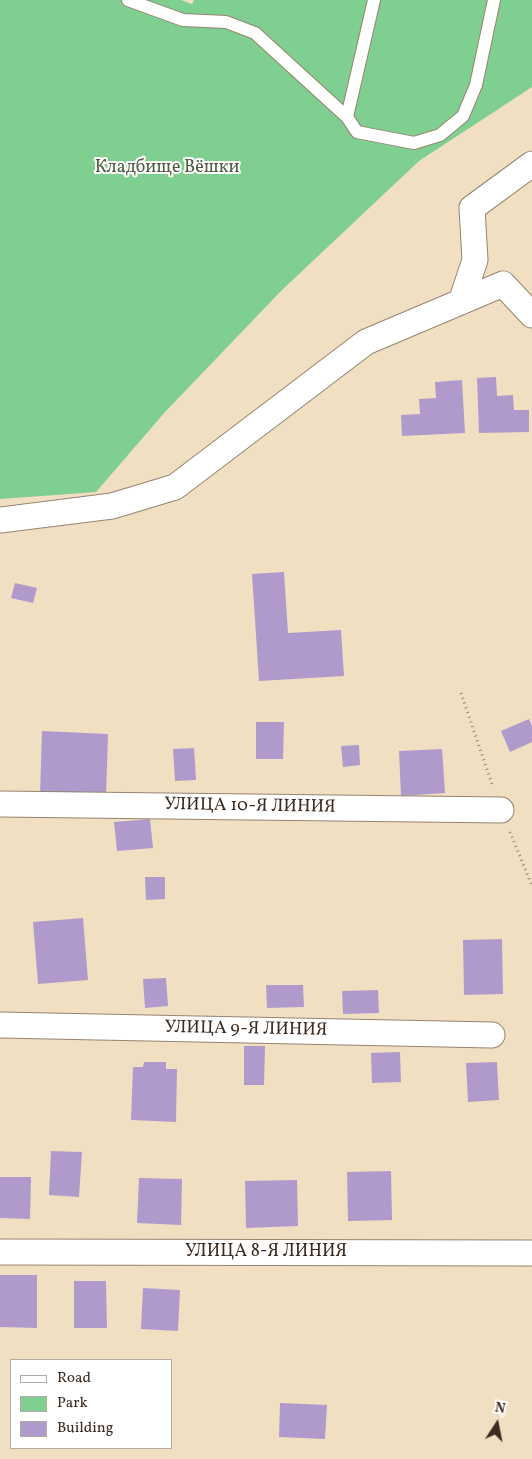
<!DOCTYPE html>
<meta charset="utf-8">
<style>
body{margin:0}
#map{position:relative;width:532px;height:1459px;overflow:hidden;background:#f1dfc2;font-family:Vollkorn,serif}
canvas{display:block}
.legend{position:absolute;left:10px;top:1359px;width:162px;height:90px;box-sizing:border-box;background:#fff;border:1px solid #b1aaa5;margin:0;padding:6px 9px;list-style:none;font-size:15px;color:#3b2a1e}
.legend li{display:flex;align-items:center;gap:10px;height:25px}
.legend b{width:25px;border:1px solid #b1aaa5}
.north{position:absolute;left:472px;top:1399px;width:50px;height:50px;-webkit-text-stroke:4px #fff;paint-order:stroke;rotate:11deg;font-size:14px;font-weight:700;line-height:20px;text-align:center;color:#3b2a1e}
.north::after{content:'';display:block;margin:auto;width:18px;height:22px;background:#3b2a1e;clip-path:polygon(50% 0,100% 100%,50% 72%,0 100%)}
</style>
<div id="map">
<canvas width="532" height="1459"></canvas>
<ul class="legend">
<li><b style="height:6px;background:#fff"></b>Road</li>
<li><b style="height:14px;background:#7ecf90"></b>Park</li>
<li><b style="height:14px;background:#b09acc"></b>Building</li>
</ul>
<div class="north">N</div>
</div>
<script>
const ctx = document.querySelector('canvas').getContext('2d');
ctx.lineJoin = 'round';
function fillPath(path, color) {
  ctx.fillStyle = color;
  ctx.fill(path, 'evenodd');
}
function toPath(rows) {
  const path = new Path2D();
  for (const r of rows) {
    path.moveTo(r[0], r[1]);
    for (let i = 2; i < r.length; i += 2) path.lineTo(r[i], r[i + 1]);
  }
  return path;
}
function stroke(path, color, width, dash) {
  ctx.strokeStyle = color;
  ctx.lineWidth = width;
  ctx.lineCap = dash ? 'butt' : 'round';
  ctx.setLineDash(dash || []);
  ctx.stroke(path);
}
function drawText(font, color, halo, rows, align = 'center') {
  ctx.font = font + ' Vollkorn,serif';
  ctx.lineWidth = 4;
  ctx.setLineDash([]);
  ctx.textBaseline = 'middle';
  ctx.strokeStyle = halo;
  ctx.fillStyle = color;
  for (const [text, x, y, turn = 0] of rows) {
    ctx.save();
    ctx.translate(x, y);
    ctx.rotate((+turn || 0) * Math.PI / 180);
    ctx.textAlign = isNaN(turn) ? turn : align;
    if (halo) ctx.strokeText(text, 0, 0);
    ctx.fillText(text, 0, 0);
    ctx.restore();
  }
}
fillPath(toPath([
 [0,0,181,0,192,4,194,0,532,0,532,87,419,161,281,291,165,412,96,492,0,499]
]), '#7ecf90');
fillPath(toPath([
 [496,377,497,396,513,395,514,410,529,410,529,432,479,433,477,378],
 [462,380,465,433,402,436,401,415,420,414,419,399,436,398,435,382],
 [284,572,288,633,341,630,344,676,259,681,252,574],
 [15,583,37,588,33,603,11,598],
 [529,719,532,726,532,742,510,752,501,731],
 [256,722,284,722,283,759,256,759],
 [42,731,108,734,106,797,40,795],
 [359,745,360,765,343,767,341,746],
 [194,748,196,780,175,781,173,749],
 [442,749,445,793,401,796,399,751],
 [150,819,153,848,117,851,114,822],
 [145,877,165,877,165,899,146,900],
 [83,918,88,980,38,984,33,922],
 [502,939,503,994,464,995,463,940],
 [166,978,168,1006,145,1008,143,979],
 [266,985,303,985,304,1007,267,1008],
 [378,990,379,1013,343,1014,342,991],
 [244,1046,265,1046,264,1085,244,1085],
 [400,1052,401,1082,372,1083,371,1053],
 [144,1062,166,1062,166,1069,177,1069,176,1122,131,1120,133,1067,143,1067],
 [497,1062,499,1100,468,1102,466,1063],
 [51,1151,82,1152,79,1197,49,1195],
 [391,1171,392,1220,348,1221,347,1172],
 [0,1177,31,1177,30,1219,0,1218],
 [139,1178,182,1179,181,1225,137,1223],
 [297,1180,298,1226,246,1228,245,1181],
 [0,1275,37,1275,37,1328,0,1327],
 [74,1281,106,1281,107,1328,74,1328],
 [143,1288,180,1290,178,1331,141,1329],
 [280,1403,327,1405,325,1439,279,1437]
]), '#b09acc');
const lane = toPath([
 [128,0,183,20,226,22,255,33,347,117,357,132,414,143,440,135,463,116,476,85,494,0],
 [347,117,374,0]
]);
const street = toPath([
 [461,302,475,260,472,208,532,164],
 [0,520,112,506,175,487,366,342,503,284,532,315],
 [0,804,501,810],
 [0,1025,492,1035],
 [0,1252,532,1253]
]);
stroke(lane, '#968470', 14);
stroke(street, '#968470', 27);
stroke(toPath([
 [461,693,493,787],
 [510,832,532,886]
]), '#968470', 3, [1, 4]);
stroke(lane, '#fff', 12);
stroke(street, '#fff', 25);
drawText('18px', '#4f5c40', '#fff', [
 ["Кладбище Вёшки",167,169]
]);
drawText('18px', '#3b2a1e', '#fff', [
 ["УЛИЦА 10-Я ЛИНИЯ",250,807,1],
 ["УЛИЦА 9-Я ЛИНИЯ",246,1030,1],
 ["УЛИЦА 8-Я ЛИНИЯ",266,1253]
]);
</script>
